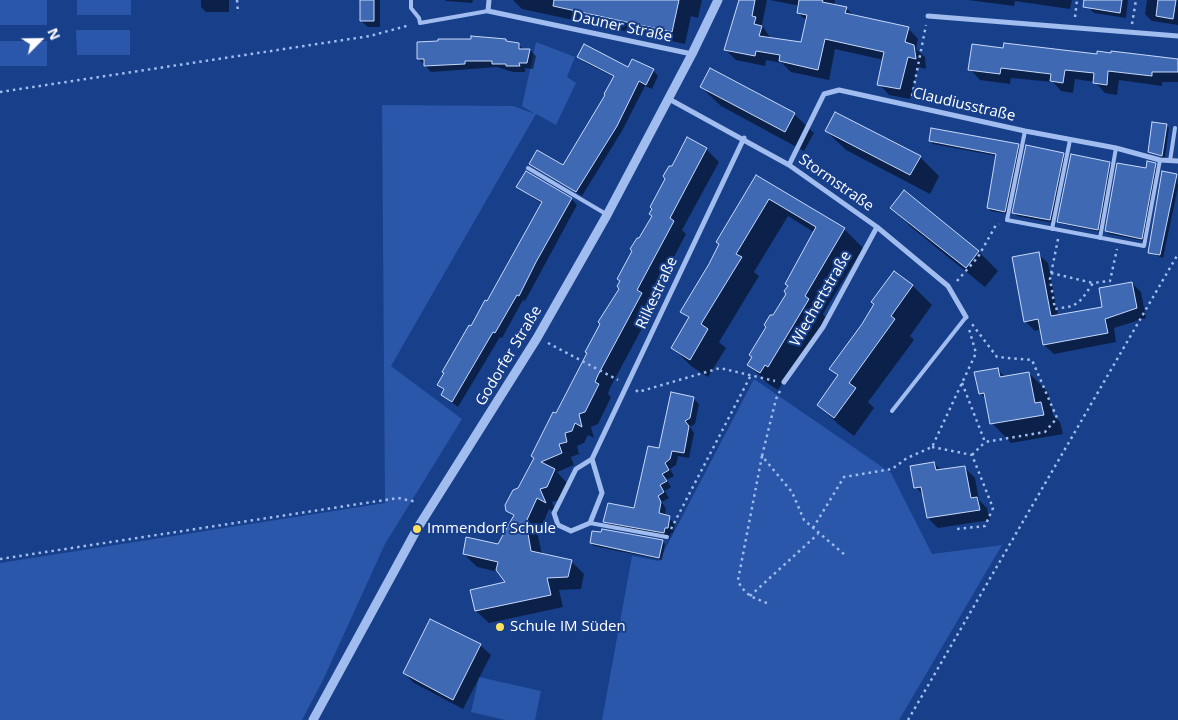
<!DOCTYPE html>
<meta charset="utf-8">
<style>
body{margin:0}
#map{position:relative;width:1178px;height:720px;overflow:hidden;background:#183f8a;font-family:"Open Sans",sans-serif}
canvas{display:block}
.north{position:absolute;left:15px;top:15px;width:50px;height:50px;-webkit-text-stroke:4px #183f8a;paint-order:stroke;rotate:67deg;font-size:14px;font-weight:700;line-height:20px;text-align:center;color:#fff}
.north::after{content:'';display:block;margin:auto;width:18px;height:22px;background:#fff;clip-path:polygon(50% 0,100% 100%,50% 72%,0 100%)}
</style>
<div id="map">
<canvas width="1178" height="720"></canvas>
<div class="north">N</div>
</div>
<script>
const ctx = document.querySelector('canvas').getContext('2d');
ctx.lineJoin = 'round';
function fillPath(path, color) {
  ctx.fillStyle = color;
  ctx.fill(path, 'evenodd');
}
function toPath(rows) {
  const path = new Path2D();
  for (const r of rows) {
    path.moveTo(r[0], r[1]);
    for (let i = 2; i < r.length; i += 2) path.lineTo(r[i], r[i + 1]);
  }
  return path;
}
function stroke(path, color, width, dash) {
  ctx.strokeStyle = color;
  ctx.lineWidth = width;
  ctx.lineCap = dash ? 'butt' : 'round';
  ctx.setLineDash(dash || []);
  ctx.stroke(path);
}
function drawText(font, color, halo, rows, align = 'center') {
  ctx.font = font + ' "Open Sans",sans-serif';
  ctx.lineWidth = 4;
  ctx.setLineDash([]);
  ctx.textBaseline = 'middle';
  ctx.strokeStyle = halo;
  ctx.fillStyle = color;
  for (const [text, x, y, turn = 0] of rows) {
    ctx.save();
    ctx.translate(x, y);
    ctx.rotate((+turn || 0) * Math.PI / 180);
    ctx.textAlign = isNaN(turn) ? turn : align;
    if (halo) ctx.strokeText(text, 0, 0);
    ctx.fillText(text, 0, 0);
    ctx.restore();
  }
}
fillPath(toPath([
 [0,0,47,0,47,25,0,25],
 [77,0,131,0,131,15,77,15],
 [76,30,130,30,130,55,77,55],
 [0,41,47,41,47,66,0,66],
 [536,42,575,57,567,77,576,83,556,125,536,114,391,366,462,419,385,544,323,680,302,720,0,720,0,563,385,503,382,105,513,106,535,114,522,106],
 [754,379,891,473,932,554,1002,545,899,720,602,720,632,556,659,561],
 [479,677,541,691,535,720,505,720,471,712]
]), '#2a57a9');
fillPath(toPath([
 [201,0,229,0,229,12,206,12,201,7],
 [361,0,380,0,380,27,368,27,361,21],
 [445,0,473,0,472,3,446,1],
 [513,0,702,0,698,18,691,16,685,44,522,9],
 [740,0,767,0,762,25,771,39,802,44,807,21,798,13,800,6,770,0,835,0,834,6,846,8,855,17,908,28,918,39,916,49,925,57,926,69,918,67,910,99,889,95,879,84,884,60,835,49,829,80,791,72,782,63,766,60,765,66,736,60,725,49,729,32,732,32],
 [968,0,1072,0,1070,9,1015,1,1014,6],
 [1090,0,1128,0,1126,18,1094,13,1088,7],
 [1147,0,1178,0,1178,25,1152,21,1145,14],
 [486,38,505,40,519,45,524,50,530,50,536,56,533,69,525,68,525,72,513,72,497,67,431,72,418,58,418,43],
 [1021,45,1052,49,1067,59,1178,59,1178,82,1162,82,1162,86,1119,80,1117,95,1105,93,1095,82,1075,79,1073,93,1061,91,1053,82,1011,78,1010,84,980,80,970,69,1004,50],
 [579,56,629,69,653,70,658,76,652,89,645,86,622,131,582,196,531,164,563,166,607,95,614,77,584,62],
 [701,87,794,114,814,133,804,151,721,106],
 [1166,125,1169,128,1165,158,1149,152],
 [826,131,920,157,939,176,930,194,846,150],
 [930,141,1018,145,1021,148,1008,214,991,211,988,208,997,156,933,144],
 [706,149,719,162,682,230,686,234,650,303,654,306,610,388,608,394,611,397,598,424,591,427,594,438,588,435,584,443,577,446,579,454,571,457,574,465,557,472,567,483,560,500,552,502,557,514,549,509,538,536,542,555,571,561,584,574,581,589,559,590,563,607,489,623,476,611,507,583,499,572,477,567,464,554,498,545,514,517,507,510,621,289,672,167],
 [1063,154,1066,157,1053,223,1017,216,1014,213],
 [1109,163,1112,166,1100,232,1062,224,1059,221],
 [1155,164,1158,167,1144,241,1109,234,1106,231,1147,170],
 [526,172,572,199,577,205,525,301,523,300,502,338,500,337,458,407,442,395,444,391,438,385,488,303,542,204,517,187],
 [1163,173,1177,176,1178,187,1163,258,1150,253],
 [756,177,844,229,863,248,823,314,826,318,786,384,783,382,778,390,767,383,749,365,788,293,815,233,788,216,754,272,759,276,719,342,726,348,708,377,691,366,673,348,689,319,682,311,710,264],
 [905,192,979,252,998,271,985,287,911,227,892,208],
 [1038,254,1048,263,1058,316,1104,308,1132,283,1141,292,1146,318,1114,328,1116,342,1054,354,1044,345,1041,329,1035,331,1025,321],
 [894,272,913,286,932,305,910,336,914,340,868,402,874,408,854,436,838,424,818,405,838,376,831,369,863,324],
 [997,369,1005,377,1029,373,1048,392,1053,415,1060,422,1063,434,1011,443,992,423,987,400,980,393],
 [694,399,699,404,695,424,690,427,694,433,689,458,678,456,676,465,670,469,674,476,667,480,671,487,665,491,669,498,662,502,666,509,665,516,675,523,673,533,671,533,670,538,611,527,605,521,635,509,660,449],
 [934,463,942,471,965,468,975,478,979,500,987,508,990,520,938,528,928,518,923,495,916,487],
 [602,534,662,541,665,544,662,560,594,546,591,543],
 [480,645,491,655,463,709,414,683,404,673]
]), '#0007');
const building = toPath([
 [360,0,374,0,374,21,360,21,360,0],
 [554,0,679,0,672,32,553,6,554,0],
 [739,0,755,0,752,16,756,17,754,24,762,26,759,36,801,42,807,15,797,13,799,0,823,0,822,2,847,7,845,13,909,27,905,42,914,45,916,59,908,57,900,89,877,85,884,52,825,39,818,70,779,61,780,55,756,51,755,56,724,50,739,0],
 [1084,0,1122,0,1120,13,1083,7,1084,0],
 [1158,0,1176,0,1173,19,1156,16,1158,0],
 [471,36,506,39,506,41,519,43,519,49,530,49,527,63,519,63,520,66,506,66,506,64,492,64,492,61,465,61,465,64,424,66,424,59,417,59,417,42,438,41,438,39,471,39,471,36],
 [1004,43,1097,54,1097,51,1111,53,1111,51,1178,59,1178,72,1152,72,1152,76,1108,71,1107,85,1093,83,1094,73,1065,70,1063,83,1050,81,1051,74,1001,68,1000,74,968,70,972,44,1003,48,1004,43],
 [584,44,628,67,632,59,654,69,646,85,639,81,617,126,576,192,529,164,537,150,563,165,605,95,604,94,614,76,577,57,584,44],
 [710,68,795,113,785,132,700,87,710,68],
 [835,112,921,156,910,175,825,131,835,112],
 [1152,122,1167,124,1162,156,1148,152,1152,122],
 [931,128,1019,144,1005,212,987,208,996,154,929,141,931,128],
 [687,137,707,148,670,218,674,221,637,290,642,293,598,375,595,382,599,384,585,412,579,414,582,427,575,423,572,431,565,433,567,442,559,444,562,453,541,462,555,469,547,487,540,489,546,503,537,498,526,522,531,551,572,560,568,577,547,578,551,595,475,611,470,590,505,582,496,570,498,562,463,554,466,537,498,544,514,515,506,511,505,505,513,490,518,488,534,458,531,456,553,412,556,413,587,353,585,352,600,324,598,322,619,289,617,286,620,281,617,279,632,251,630,249,637,238,639,238,652,216,649,214,652,209,650,207,665,179,663,176,669,166,672,166,687,137],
 [1026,145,1064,153,1050,220,1012,213,1026,145],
 [1071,154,1110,162,1098,230,1057,222,1071,154],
 [1147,161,1156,163,1142,239,1105,231,1117,163,1146,168,1147,161],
 [526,171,572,198,536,262,519,296,517,295,495,333,493,332,452,402,441,395,444,389,437,385,444,373,442,372,469,325,471,326,485,300,487,301,542,202,516,187,526,171],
 [1162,171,1177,174,1160,255,1148,253,1162,171],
 [756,175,845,228,805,296,809,299,768,367,765,365,760,373,747,365,752,357,749,355,766,327,764,325,770,315,773,315,786,294,784,291,788,286,785,284,816,227,769,199,736,254,742,257,701,324,708,329,690,360,671,348,689,317,680,312,709,264,719,244,716,242,756,175],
 [904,190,979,251,966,268,890,208,904,190],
 [1039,252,1051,316,1102,307,1099,288,1132,282,1137,308,1105,319,1108,333,1043,345,1038,319,1024,322,1012,257,1039,252],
 [894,271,913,285,891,316,895,319,849,383,856,388,834,418,817,405,838,375,829,369,862,324,874,304,871,302,894,271],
 [998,368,1000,377,1029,372,1035,403,1041,402,1044,415,990,424,984,393,979,394,974,372,998,368],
 [671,392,694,397,690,418,685,421,689,426,684,453,672,451,670,459,665,463,669,470,662,474,667,481,660,485,664,492,658,496,661,502,659,513,670,516,668,528,665,528,664,533,603,522,608,503,634,508,648,446,659,448,671,392],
 [934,462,936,470,965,466,971,498,977,497,980,510,927,518,921,487,914,488,910,466,934,462],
 [602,529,663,540,659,558,590,543,592,531,601,532,602,529],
 [430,619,481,644,453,700,403,673,430,619]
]);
fillPath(building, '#4069b3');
stroke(building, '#c7d9fa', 1);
stroke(toPath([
 [237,0,238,13],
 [1075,17,1077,0],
 [1132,24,1136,0],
 [0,92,370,36,410,25],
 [912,96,926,25],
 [1058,239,1050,279,1055,309,1073,306,1082,299,1093,283,1110,281,1117,249],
 [1051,273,1093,283],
 [957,281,978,257,996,225,999,224],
 [548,343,618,380],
 [962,383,985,442,1045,432,1057,418,1032,360,997,357,972,324],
 [636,390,638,392,720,368,775,381],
 [780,391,776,399,762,456,792,492,804,520,845,555],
 [932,447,972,455,993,508,985,526,957,529],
 [972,455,985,442],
 [762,456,738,580,741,587,750,596,769,604],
 [813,528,844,477,892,469,907,458,932,447,976,353,969,329],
 [671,529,751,375],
 [0,559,398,498,417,502],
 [750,596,818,534],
 [908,720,1178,254]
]), '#a1bcee', 2.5, [2.5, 4]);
stroke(toPath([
 [411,0,411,8,419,18,420,23,488,11],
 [1025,131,1007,220,1144,246,1160,160],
 [1170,161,1175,128],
 [528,168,606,214],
 [1052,229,1070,140],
 [1100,238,1116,148],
 [892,411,966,317],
 [590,523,667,537]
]), '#a1bcee', 4);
stroke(toPath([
 [489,0,488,11,692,54],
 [928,16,1178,36],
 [669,99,789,165,877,227,948,286,966,317],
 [789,165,824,94,839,90,1025,131,1116,148,1160,160,1178,161],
 [784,382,823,327,877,227],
 [592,459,602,493,590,523,571,531,558,525,554,513,576,469,592,459,744,138]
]), '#a1bcee', 5);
stroke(toPath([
 [313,720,417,529,537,338,607,215,692,54,718,0]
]), '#a1bcee', 9);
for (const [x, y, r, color] of [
 [417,529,5,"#ffe05e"],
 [500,627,5,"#ffe05e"]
]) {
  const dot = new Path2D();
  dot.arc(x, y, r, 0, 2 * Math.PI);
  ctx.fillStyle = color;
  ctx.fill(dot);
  stroke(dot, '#183f8a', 2);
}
drawText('15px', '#fff', '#183f8a', [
 ["Dauner Straße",622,27,12],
 ["Claudiusstraße",964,105,13],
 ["Stormstraße",836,183,35],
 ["Rilkestraße",657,293,-65],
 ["Wiechertstraße",821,299,-60],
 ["Godorfer Straße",509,356,-59]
]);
drawText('15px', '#fff', '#183f8a', [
 ["Immendorf Schule",427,529],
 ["Schule IM Süden",510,627]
], 'left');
</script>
